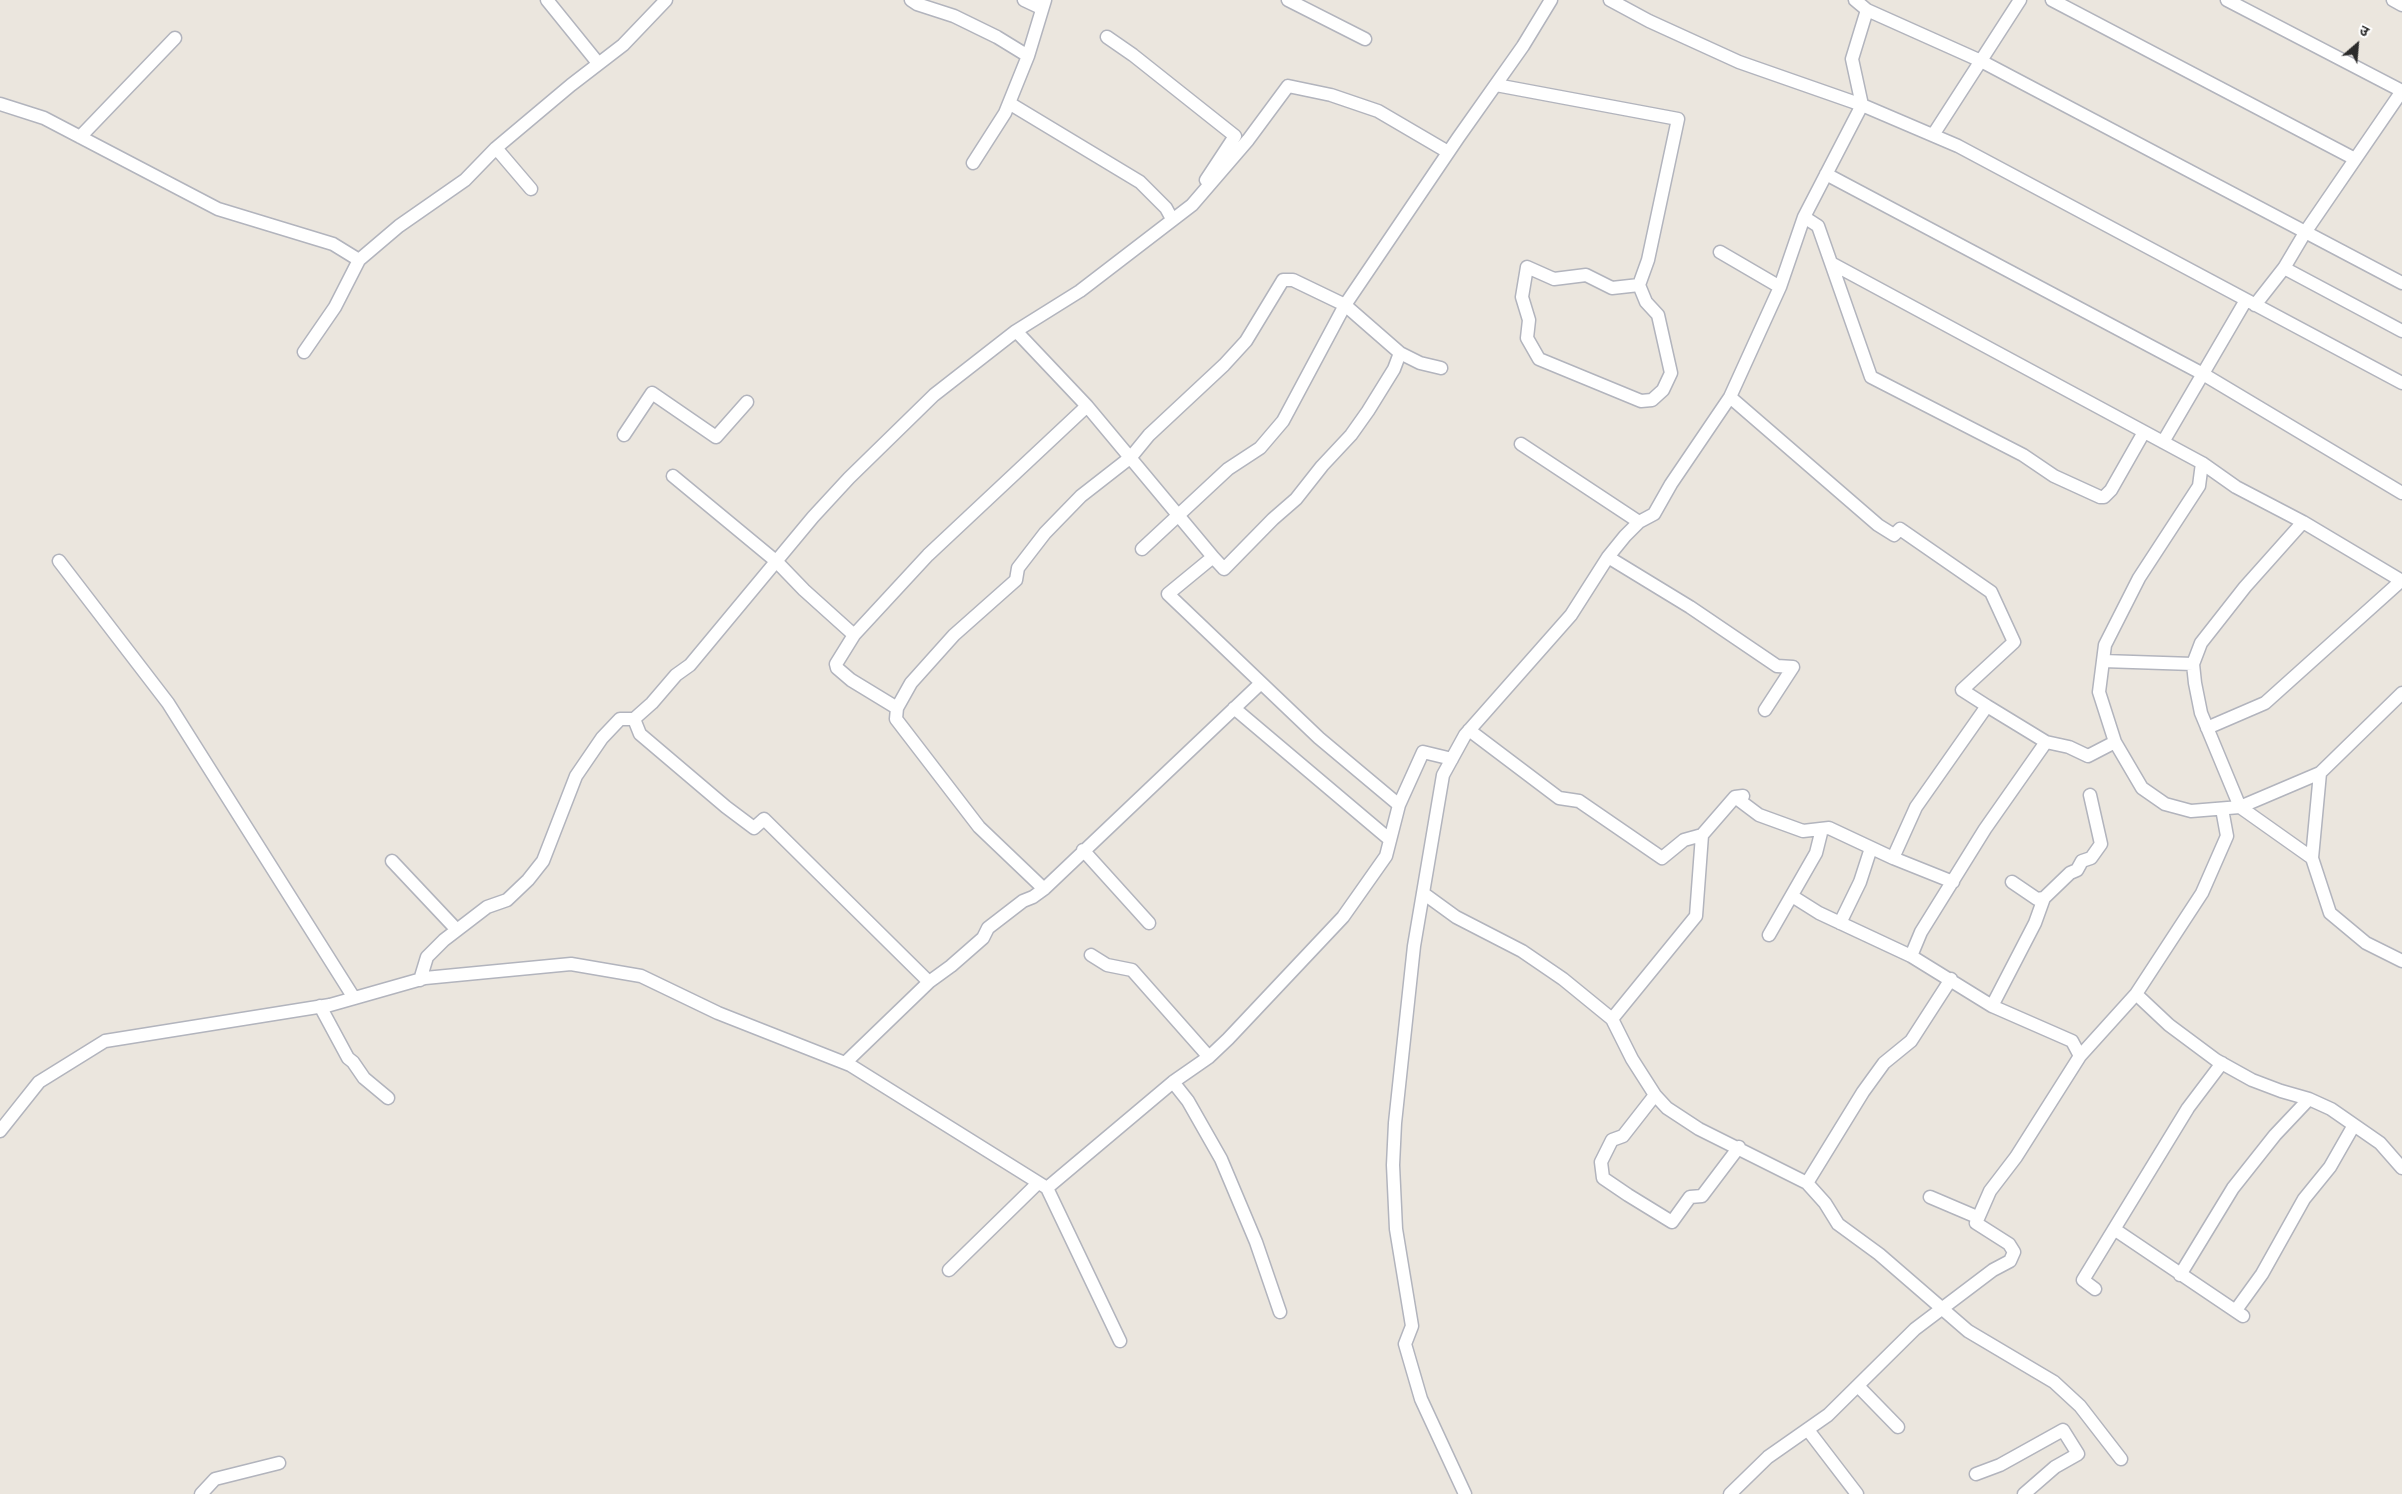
<!DOCTYPE html>
<meta charset="utf-8">
<style>
body{margin:0}
#map{position:relative;width:2402px;height:1494px;overflow:hidden;background:#ebe6de;font-family:Figtree,"Noto Sans Devanagari",sans-serif}
canvas{display:block}
.north{position:absolute;left:2332px;top:20px;width:50px;height:50px;-webkit-text-stroke:4px #fff;paint-order:stroke;rotate:27deg;font-size:14px;font-weight:700;line-height:20px;text-align:center;color:#2b2b2b}
.north::after{content:'';display:block;margin:auto;width:18px;height:22px;background:#2b2b2b;clip-path:polygon(50% 0,100% 100%,50% 72%,0 100%)}
</style>
<div id="map">
<canvas width="2402" height="1494"></canvas>
<div class="north">उ</div>
</div>
<script>
const ctx = document.querySelector('canvas').getContext('2d');
ctx.lineJoin = 'round';
function toPath(rows) {
  const path = new Path2D();
  for (const r of rows) {
    path.moveTo(r[0], r[1]);
    for (let i = 2; i < r.length; i += 2) path.lineTo(r[i], r[i + 1]);
  }
  return path;
}
function stroke(path, color, width, dash) {
  ctx.strokeStyle = color;
  ctx.lineWidth = width;
  ctx.lineCap = dash ? 'butt' : 'round';
  ctx.setLineDash(dash || []);
  ctx.stroke(path);
}
const minor = toPath([
 [547,0,598,63],
 [911,0,917,4,954,16,997,37,1028,56],
 [1024,0,1041,8],
 [1288,0,1365,39],
 [1610,0,1649,21,1739,62,1862,105,1958,146,2402,383],
 [1855,0,1867,10,1981,61,2402,283],
 [2052,0,2355,159],
 [2227,0,2402,91],
 [2393,0,2402,5],
 [1107,37,1133,55,1235,136,1206,180],
 [1496,85,1678,119,1648,260,1639,285,1612,288,1586,275,1554,279,1527,267,1522,297,1529,320,1527,338,1539,359,1641,401,1652,400,1663,390,1671,373,1658,315,1646,302,1639,285],
 [1009,103,1140,182,1166,208,1172,219],
 [0,104,44,118,218,209,333,244,359,260,399,226,465,180,496,148,571,85,623,45,666,0],
 [1933,135,2020,0],
 [80,137,175,38],
 [496,148,531,189],
 [973,163,1005,113,1028,56,1045,0],
 [1826,174,2203,374,2402,493],
 [1804,217,1818,226,1831,263,2202,463,2236,487,2303,522,2402,581],
 [1720,252,1780,287],
 [1831,263,1871,377,2023,455,2054,476,2100,497,2104,497,2111,490,2144,432],
 [2284,268,2402,331],
 [2255,305,2284,268,2306,231,2402,91],
 [1016,331,1087,406,1213,557],
 [304,352,335,307,359,260],
 [1400,353,1420,363,1441,368],
 [1730,397,1878,525,1894,535,1900,529,1991,592,2014,642,1962,690,1987,706],
 [624,435,652,393,716,437,747,402],
 [2163,442,2246,300],
 [1521,444,1639,522],
 [2202,463,2199,486,2139,578,2105,645,2099,692,2115,742,2142,788,2165,804,2191,811,2240,807,2320,773,2402,693],
 [673,476,777,562,804,590,854,635,928,555,1087,406],
 [2303,522,2245,587,2201,643,2193,664,2195,683,2201,713,2240,807,2312,858,2330,913,2366,943,2402,961],
 [1142,549,1228,469,1260,448,1283,421,1345,305,1458,138,1523,46,1551,0],
 [1608,557,1690,607,1777,666,1793,667,1765,710],
 [59,561,168,703,354,998],
 [854,635,836,664,837,668,851,680,897,708],
 [2103,661,2193,664],
 [1234,708,1389,839],
 [2207,728,2265,703,2402,580],
 [1469,730,1559,798,1579,801,1662,858,1684,840,1702,835,1735,797,1743,796],
 [2046,742,2069,747,2088,756,2115,742],
 [1735,797,1759,815,1803,831,1829,828,1893,858,1916,807,1987,706,2046,742,1985,829,1921,932,1911,956],
 [1083,850,1149,923],
 [1893,858,1953,882],
 [2312,858,2320,773],
 [392,861,457,930],
 [2012,882,2037,899,2044,898,2070,873,2077,870,2082,861,2091,858,2101,844,2090,795],
 [1044,889,979,827,896,719,897,708,911,683,954,635,1016,580,1018,568,1045,533,1081,496,1131,457,1149,435,1224,365,1246,341,1283,280,1293,280,1345,305,1400,353,1394,369,1368,411,1351,435,1322,466,1296,499,1273,519,1224,569,1213,557,1168,594,1319,738,1399,805],
 [1423,893,1456,917,1522,951,1563,979,1612,1019,1632,1059,1655,1095,1667,1108,1699,1129,1807,1183,1825,1203,1838,1224,1879,1254,1968,1331,2054,1382,2080,1406,2121,1459],
 [1792,896,1819,913,1911,956,1992,1006,2072,1041,2080,1056],
 [1840,923,1860,882,1871,848],
 [1769,935,1816,853,1822,829],
 [1091,955,1107,965,1132,970,1209,1057],
 [420,980,427,957,444,940,487,907,507,900,528,880,543,861,576,776,602,738,620,719,634,719],
 [929,982,951,966,983,938,988,928,1023,901,1033,897,1044,889,1261,683],
 [2136,994,2169,1025,2216,1060,2252,1080,2281,1091,2309,1099,2331,1109,2380,1143,2402,1168],
 [320,1006,348,1058,353,1062,364,1078,388,1098],
 [1992,1006,2035,923,2044,898],
 [1612,1019,1696,916,1702,835],
 [845,1063,929,982,764,819,754,828,726,807,640,734,634,719,652,703,676,675,690,665,813,517,849,478,934,395,1016,331,1080,291,1192,205,1248,140,1288,86,1331,95,1378,111,1448,152],
 [1173,1082,1188,1101,1221,1159,1256,1242,1280,1312],
 [1655,1095,1623,1136,1612,1140,1601,1162,1603,1178,1628,1195,1672,1222,1690,1197,1702,1196,1739,1147],
 [0,1131,39,1082,105,1041,330,1005,425,978,571,964,641,976,718,1013,850,1065,1047,1188,1120,1341],
 [1807,1183,1863,1092,1884,1063,1911,1041,1951,979],
 [1047,1188,1173,1082,1209,1057,1228,1039,1343,917,1386,856,1399,805,1423,752,1452,759],
 [1930,1197,1977,1217],
 [2114,1229,2243,1316],
 [949,1270,1038,1183],
 [2180,1275,2233,1188,2275,1135,2309,1099],
 [2095,1289,2083,1280,2188,1108,2222,1063],
 [2236,1310,2262,1274,2304,1199,2330,1167,2354,1125],
 [1858,1386,1898,1427],
 [1808,1430,1857,1494],
 [1976,1474,2000,1465,2063,1430,2078,1454,2055,1467,2024,1494],
 [201,1494,215,1479,279,1463],
 [1465,1494,1421,1399,1405,1344,1412,1326,1396,1229,1393,1165,1395,1123,1414,946,1443,775,1465,735,1571,615,1608,557,1625,536,1639,522,1654,514,1671,484,1730,397,1780,287,1804,217,1862,105,1852,59,1867,10],
 [1730,1494,1768,1457,1828,1415,1915,1329,1993,1270,2010,1261,2014,1252,2009,1244,1976,1223,1990,1191,2016,1157,2080,1056,2136,994,2202,893,2227,836,2222,809]
]);
stroke(minor, '#b2b4bd', 15);
stroke(minor, '#fff', 12);
</script>
